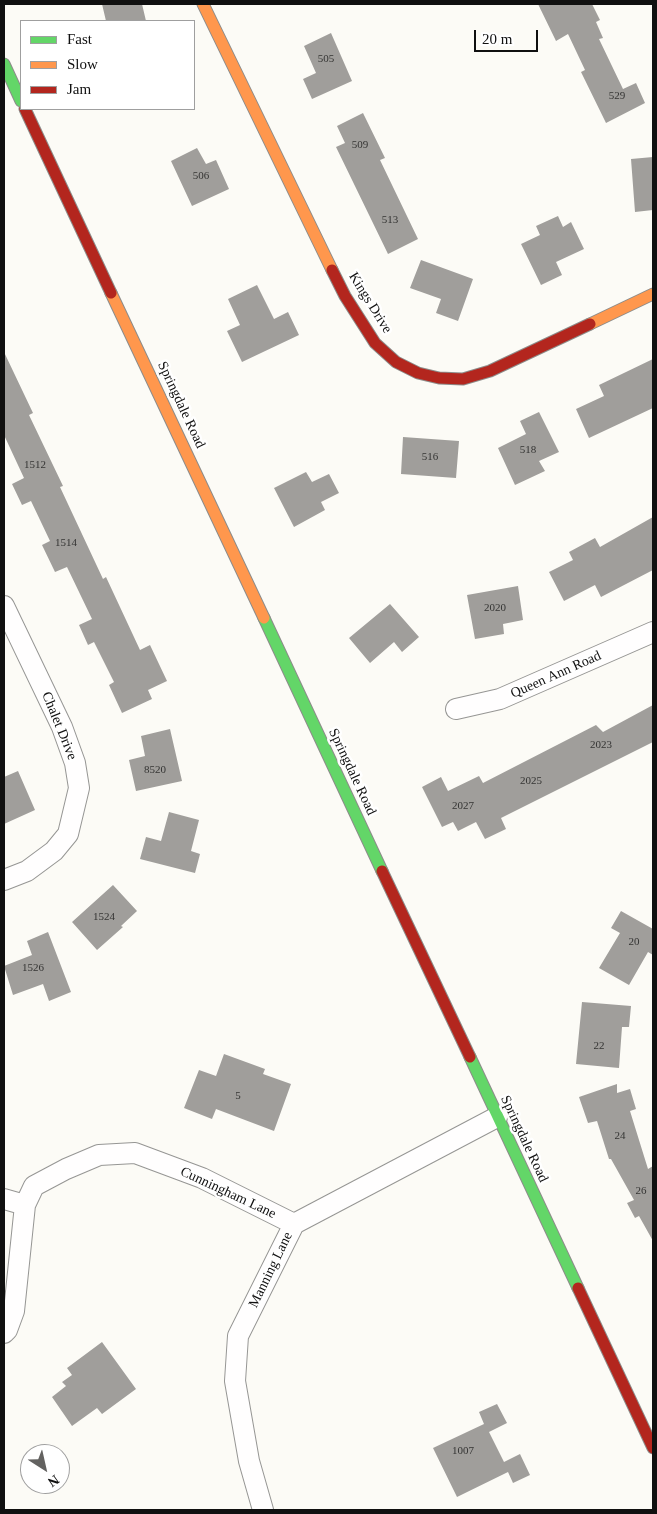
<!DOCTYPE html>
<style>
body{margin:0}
#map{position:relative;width:657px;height:1514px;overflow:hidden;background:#fcfbf6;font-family:"Times New Roman",serif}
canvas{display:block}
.frame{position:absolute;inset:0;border:5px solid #101010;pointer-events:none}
.legend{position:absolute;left:20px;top:20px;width:175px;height:90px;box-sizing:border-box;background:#fff;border:1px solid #9f9f9f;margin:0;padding:6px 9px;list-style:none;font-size:15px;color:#101010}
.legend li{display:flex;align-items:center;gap:10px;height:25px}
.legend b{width:25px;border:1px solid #9f9f9f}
.north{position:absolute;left:20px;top:1444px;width:50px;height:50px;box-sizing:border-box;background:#fff;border:1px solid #9f9f9f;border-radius:50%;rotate:145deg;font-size:14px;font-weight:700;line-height:20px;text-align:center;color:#101010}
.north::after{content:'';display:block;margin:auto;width:18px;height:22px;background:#636260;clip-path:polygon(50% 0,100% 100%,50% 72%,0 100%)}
.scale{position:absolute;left:474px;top:30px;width:64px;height:22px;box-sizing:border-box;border:2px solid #101010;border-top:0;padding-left:6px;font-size:15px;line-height:18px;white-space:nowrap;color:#101010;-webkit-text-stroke:4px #fff;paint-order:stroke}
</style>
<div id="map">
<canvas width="657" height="1514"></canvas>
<div class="frame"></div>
<ul class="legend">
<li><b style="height:6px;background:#63d668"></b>Fast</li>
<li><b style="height:6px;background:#ff974d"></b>Slow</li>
<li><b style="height:6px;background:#b3261e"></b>Jam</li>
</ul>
<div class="north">N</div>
<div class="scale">20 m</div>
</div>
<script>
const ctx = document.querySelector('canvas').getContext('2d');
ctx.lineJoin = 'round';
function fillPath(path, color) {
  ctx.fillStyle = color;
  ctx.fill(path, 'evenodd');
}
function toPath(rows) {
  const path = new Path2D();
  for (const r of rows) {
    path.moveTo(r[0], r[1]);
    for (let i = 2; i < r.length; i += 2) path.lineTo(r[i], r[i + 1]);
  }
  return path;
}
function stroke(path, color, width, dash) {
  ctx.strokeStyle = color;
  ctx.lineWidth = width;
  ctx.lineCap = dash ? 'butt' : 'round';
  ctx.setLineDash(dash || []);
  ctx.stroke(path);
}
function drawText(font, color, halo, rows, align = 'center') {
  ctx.font = font + ' "Times New Roman",serif';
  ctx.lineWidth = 5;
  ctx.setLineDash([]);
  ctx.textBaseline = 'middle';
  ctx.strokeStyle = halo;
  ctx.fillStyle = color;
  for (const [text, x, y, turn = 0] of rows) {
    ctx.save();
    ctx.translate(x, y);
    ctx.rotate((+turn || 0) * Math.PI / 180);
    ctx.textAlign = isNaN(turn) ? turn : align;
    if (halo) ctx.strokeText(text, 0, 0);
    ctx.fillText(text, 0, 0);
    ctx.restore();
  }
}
fillPath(toPath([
 [102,4,142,4,146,21,106,21],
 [538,4,592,4,600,20,596,22,603,38,599,39,623,89,636,83,645,103,606,123,581,72,585,70,568,34,556,41],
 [331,33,352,81,312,99,303,79,316,73,304,46],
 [363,113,385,158,380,160,418,239,388,254,336,147,345,143,337,126],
 [197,148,206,164,216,160,229,189,192,206,171,161],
 [653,157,653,210,635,212,631,159],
 [558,216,563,227,571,222,584,249,556,262,562,275,541,285,521,244,540,235,536,226],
 [421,260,473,279,458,321,436,313,441,299,410,288],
 [257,285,274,319,288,312,299,335,242,362,227,331,240,325,228,299],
 [4,352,33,413,29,415,63,486,60,487,103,579,106,577,140,650,150,645,167,681,148,690,152,699,122,713,109,685,114,682,94,642,88,645,79,625,92,619,67,567,55,572,42,545,50,541,31,501,22,505,12,484,24,478,4,435],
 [653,359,653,408,589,438,576,409,604,396,599,385],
 [539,412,559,452,539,461,545,471,515,485,498,448,526,434,520,421],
 [403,437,459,441,456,478,401,474],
 [306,472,312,482,329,474,339,493,321,502,325,510,294,527,274,488],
 [653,517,653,570,601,597,595,585,564,601,549,572,573,560,569,552,595,538,600,547],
 [518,586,523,620,503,624,504,634,475,639,467,595],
 [390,604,419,637,402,652,394,642,370,663,349,638],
 [653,705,653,742,501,818,506,829,485,839,476,822,458,831,453,822,442,827,422,787,441,777,448,791,479,776,483,783,596,725,603,732],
 [170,729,182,781,136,791,129,760,145,756,141,736],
 [18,771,35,810,4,824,4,777],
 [169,812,199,820,191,851,200,854,195,873,140,859,146,837,161,841],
 [113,885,137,911,121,926,123,927,97,950,72,922],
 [621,911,653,929,653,955,648,952,629,985,599,968,620,933,611,928],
 [48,932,71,992,49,1001,43,984,13,995,4,966,32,955,27,941],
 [582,1002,631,1006,629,1027,622,1027,619,1068,576,1064],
 [224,1054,265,1069,263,1074,291,1084,274,1131,216,1109,212,1119,184,1108,199,1070,216,1076],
 [617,1084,617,1093,630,1089,636,1109,630,1111,648,1169,653,1166,653,1241,639,1216,635,1218,627,1203,634,1200,611,1159,609,1159,597,1121,588,1123,579,1097],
 [102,1342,136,1389,102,1414,97,1408,72,1426,52,1397,66,1386,62,1382,72,1375,67,1368],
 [497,1404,507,1423,489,1432,504,1462,520,1454,530,1475,513,1483,508,1472,457,1497,433,1448,484,1424,479,1412]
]), '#a09e9b');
const street = toPath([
 [4,606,62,727,75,763,79,788,68,834,54,851,27,871,4,880],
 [456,709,500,699,653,632],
 [4,1199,25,1205,34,1186,66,1169,99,1155,135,1153,202,1178,294,1224],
 [4,1333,7,1330,14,1311,25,1205],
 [263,1510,249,1461,235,1381,238,1336,294,1224,497,1117]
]);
const fast = toPath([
 [4,64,21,101],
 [264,618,382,871],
 [470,1057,578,1288]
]);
const slow = toPath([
 [203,4,332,270],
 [111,293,264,618],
 [590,324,653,294]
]);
const jam = toPath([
 [25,109,111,293],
 [332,270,345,296,375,343,396,362,418,373,439,378,463,379,490,371,590,324],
 [382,871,470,1057],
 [578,1288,653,1448]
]);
stroke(street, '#969694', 22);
stroke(fast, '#8d8c8a', 13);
stroke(slow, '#8d8c8a', 13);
stroke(jam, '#8d8c8a', 13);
stroke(street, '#fffefe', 20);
stroke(fast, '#63d668', 11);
stroke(slow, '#ff974d', 11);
stroke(jam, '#b3261e', 11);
drawText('11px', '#343433', null, [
 ["505",326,59],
 ["529",617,96],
 ["509",360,145],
 ["506",201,176],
 ["513",390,220],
 ["518",528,450],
 ["516",430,457],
 ["1512",35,465],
 ["1514",66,543],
 ["2020",495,608],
 ["2023",601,745],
 ["8520",155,770],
 ["2025",531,781],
 ["2027",463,806],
 ["1524",104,917],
 ["20",634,942],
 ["1526",33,968],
 ["22",599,1046],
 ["5",238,1096],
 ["24",620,1136],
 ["26",641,1191],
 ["1007",463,1451]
]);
drawText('14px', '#101010', '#fff', [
 ["Kings Drive",370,303,58],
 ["Springdale Road",181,405,65],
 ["Queen Ann Road",556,675,-24],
 ["Chalet Drive",59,726,68],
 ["Springdale Road",352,772,65],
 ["Springdale Road",524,1139,65],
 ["Cunningham Lane",228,1193,25],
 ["Manning Lane",271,1270,-64]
]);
</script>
